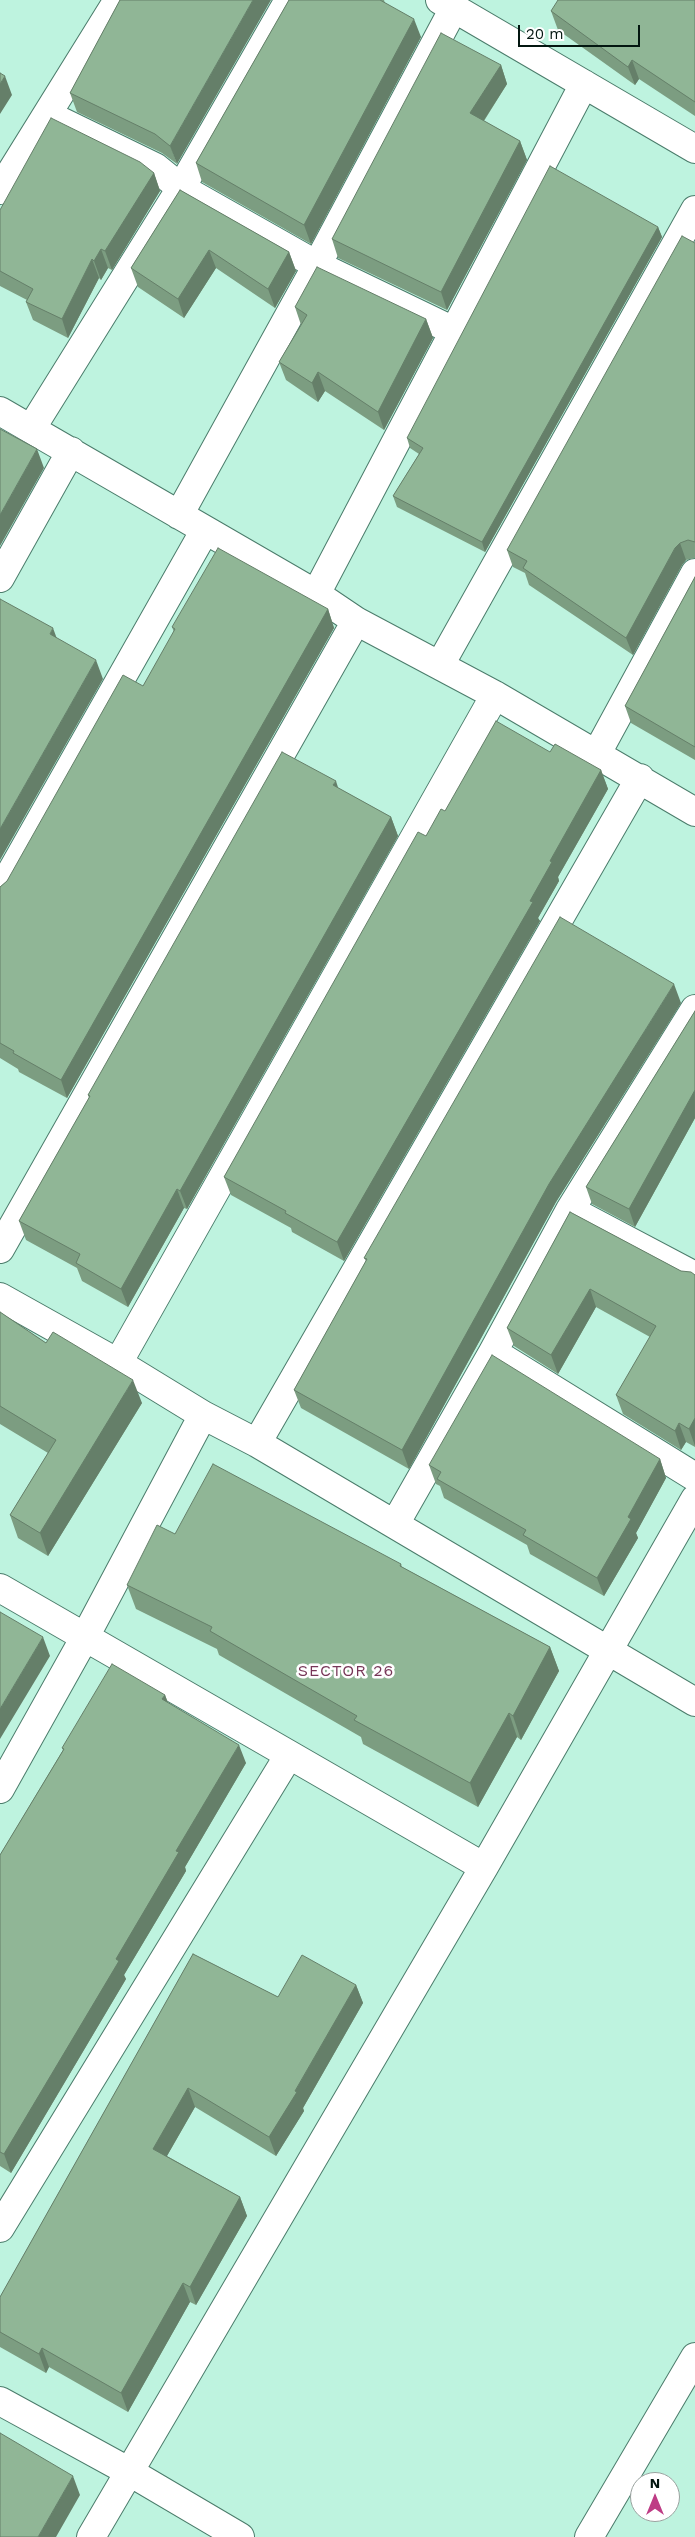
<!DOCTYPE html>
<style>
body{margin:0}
#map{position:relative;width:695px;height:2537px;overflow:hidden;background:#bef3df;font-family:"Work Sans",sans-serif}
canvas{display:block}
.north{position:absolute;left:630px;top:2472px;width:50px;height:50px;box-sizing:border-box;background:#fff;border:1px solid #9aa29f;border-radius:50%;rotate:0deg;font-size:14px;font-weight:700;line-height:20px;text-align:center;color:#031610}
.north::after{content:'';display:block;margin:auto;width:18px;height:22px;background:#be3c85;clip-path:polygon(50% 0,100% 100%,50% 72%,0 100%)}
.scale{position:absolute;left:518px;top:25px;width:122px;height:22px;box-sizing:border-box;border:2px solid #031610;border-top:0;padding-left:6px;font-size:15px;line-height:18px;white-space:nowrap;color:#031610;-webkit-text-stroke:4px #fff;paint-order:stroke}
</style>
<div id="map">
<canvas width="695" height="2537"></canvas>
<div class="north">N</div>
<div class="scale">20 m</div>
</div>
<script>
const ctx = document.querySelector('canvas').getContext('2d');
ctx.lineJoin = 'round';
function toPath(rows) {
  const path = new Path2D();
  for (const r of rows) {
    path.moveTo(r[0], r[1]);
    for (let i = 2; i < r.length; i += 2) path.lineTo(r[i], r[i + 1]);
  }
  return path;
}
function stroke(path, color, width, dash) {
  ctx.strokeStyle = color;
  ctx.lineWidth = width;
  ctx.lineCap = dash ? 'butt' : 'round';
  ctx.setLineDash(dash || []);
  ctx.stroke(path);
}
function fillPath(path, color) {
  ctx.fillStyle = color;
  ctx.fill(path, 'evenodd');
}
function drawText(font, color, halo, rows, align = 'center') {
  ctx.font = font + ' "Work Sans",sans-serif';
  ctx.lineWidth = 5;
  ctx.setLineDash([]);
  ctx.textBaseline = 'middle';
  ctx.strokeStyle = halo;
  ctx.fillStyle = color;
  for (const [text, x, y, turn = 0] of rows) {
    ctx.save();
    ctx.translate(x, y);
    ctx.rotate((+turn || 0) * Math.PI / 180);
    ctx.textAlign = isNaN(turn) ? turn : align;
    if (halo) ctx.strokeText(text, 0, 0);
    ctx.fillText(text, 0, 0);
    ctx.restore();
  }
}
const street = toPath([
 [440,0,695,149],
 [48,115,155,167,181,188,317,265,454,331],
 [0,190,118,0],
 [0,411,316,594,356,621,495,695,695,812],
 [31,429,181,188,289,0],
 [179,515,317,265,454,8],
 [0,578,71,451],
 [316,594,584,84],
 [440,665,695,210],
 [596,755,695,573],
 [0,892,205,530],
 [570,1210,695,1276],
 [0,1249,356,621],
 [0,1297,118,1363,203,1415,257,1443,695,1702],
 [493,1352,695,1477],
 [118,1363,495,695],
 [257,1443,640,778],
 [395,1524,493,1352,570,1210,695,1009],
 [0,1588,484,1867],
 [0,1789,85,1637,203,1415],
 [0,2228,289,1755],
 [0,2401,128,2471,240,2537],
 [91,2537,484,1867,695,1499],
 [589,2537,695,2357]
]);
stroke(street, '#4b7c6b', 30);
stroke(street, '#fff', 28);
fillPath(toPath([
 [120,0,177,164,162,153,77,112,70,93],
 [289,0,384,0,385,3,421,37,311,244,202,182,196,163],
 [695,0,695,116,639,79,635,85,558,30,551,11],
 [501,65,507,84,484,121,520,141,527,160,447,310,338,258,332,239],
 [154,173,160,191,112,270,108,268,101,280,99,278,68,338,33,320,26,302,27,300,0,286,0,210],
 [180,190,289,252,296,271,275,308,216,268,184,318,138,287,131,268],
 [658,227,662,237,485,552,397,507,393,496,419,454,410,448,407,438],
 [695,243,695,558,686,560,682,565,633,655,529,585,525,573,513,567,507,550],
 [295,307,426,319,433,338,384,430,325,391,318,402,286,380,279,362,301,325],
 [695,577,695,760,631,723,625,706],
 [328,609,334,628,67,1098,19,1072,18,1069,0,1058,0,887,7,881,143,686,174,632,172,627],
 [550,752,601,770,608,789,558,877,559,881,538,918,540,921,344,1261,292,1232,291,1228,231,1195,224,1177,426,836,445,811],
 [338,788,391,817,398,836,187,1209,184,1208,128,1307,82,1281,77,1268,26,1240,19,1221,89,1098,88,1095],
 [681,1003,556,1202,409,1469,301,1408,294,1390,366,1261,364,1258],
 [695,1011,695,1118,635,1227,592,1204,586,1187],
 [570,1212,681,1271,695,1275,695,1447,686,1442,681,1450,623,1414,616,1395,650,1337,596,1307,558,1374,514,1346,507,1328],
 [0,1312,46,1343,142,1403,48,1556,18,1538,10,1515,48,1453,0,1424],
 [660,1459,666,1478,636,1533,638,1538,604,1596,530,1554,527,1545,444,1498,440,1486,436,1484,429,1465],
 [175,1534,401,1564,402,1567,550,1647,559,1671,521,1740,517,1737,478,1807,363,1744,361,1737,219,1655,217,1649,136,1609,127,1585],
 [165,1695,168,1703,246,1763,185,1867,186,1871,124,1975,126,1979,11,2173,0,2166,0,1855,63,1750,62,1748],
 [193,1954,278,1997,356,1985,363,2003,303,2108,304,2111,276,2156,195,2107,167,2156,240,2197,247,2216,196,2305,190,2302,128,2412,49,2367,46,2373,0,2347,0,2297]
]), '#7c9d81');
fillPath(toPath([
 [253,0,271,0,177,164,170,146],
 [414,19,421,37,311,244,304,225],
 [632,60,639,79,635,85,628,67],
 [501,65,507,84,477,131,470,113],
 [5,76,12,95,0,114,0,84],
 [520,141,527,160,447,310,441,292],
 [154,173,160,191,112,270,105,251],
 [658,227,662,237,485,552,482,542],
 [101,249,108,268,101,280,94,261],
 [209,250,216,268,184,318,178,299],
 [289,252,296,271,275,308,268,289],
 [92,259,99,278,68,338,62,319],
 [426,319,433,338,384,430,378,412],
 [318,372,325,391,318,402,312,383],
 [37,449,44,468,0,546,0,515],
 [680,543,686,560,682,565,633,655,626,638,675,548],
 [328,609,334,628,67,1098,61,1080],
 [53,628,60,647,50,634],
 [96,660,103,679,0,860,0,829],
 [601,770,608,789,558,877,559,881,538,918,540,921,344,1261,337,1242],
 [336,781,342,800,333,785],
 [391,817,398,836,187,1209,180,1191],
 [674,984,681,1003,556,1202,409,1469,402,1450,549,1184],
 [695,1090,695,1118,635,1227,629,1209],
 [177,1189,184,1208,128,1307,121,1289],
 [590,1289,596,1307,558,1374,551,1355],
 [133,1380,142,1403,48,1556,40,1533],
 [695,1418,695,1446,689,1429],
 [679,1423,686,1442,681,1450,675,1431],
 [660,1459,666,1478,636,1533,638,1538,604,1596,597,1578,628,1517],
 [43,1637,50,1656,0,1739,0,1709],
 [550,1647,559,1671,521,1740,513,1716],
 [165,1695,172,1714,162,1699],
 [509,1713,517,1737,478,1807,470,1783],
 [239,1745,246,1763,185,1867,186,1871,124,1975,126,1979,11,2173,4,2154,176,1851],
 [356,1985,363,2003,303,2108,304,2111,276,2156,269,2137],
 [188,2088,195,2107,160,2168,153,2149],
 [240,2197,247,2216,196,2305,190,2287],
 [183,2283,190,2302,128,2412,121,2393],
 [42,2348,49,2367,46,2373,39,2354],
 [73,2476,80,2495,56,2537,38,2537]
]), '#657f69');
const building = toPath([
 [120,0,253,0,170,146,155,134,70,93,120,0],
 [289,0,380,0,414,19,304,225,196,163,289,0],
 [558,0,695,0,695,102,632,60,628,67,551,11,558,0],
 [441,33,501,65,470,113,520,141,441,292,332,239,441,33],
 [0,73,5,76,0,84,0,73],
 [51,118,140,162,154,173,105,251,101,249,94,261,92,259,62,319,26,302,33,289,0,271,0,210,51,118],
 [550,166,658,227,482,542,393,496,423,448,407,438,550,166],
 [180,190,289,252,268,289,209,250,178,299,131,268,180,190],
 [682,236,695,243,695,542,688,540,680,543,675,548,626,638,523,568,527,561,507,550,682,236],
 [317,267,426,319,378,412,318,372,312,383,279,362,307,315,295,307,317,267],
 [0,429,37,449,0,515,0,429],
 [218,548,328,609,61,1080,13,1053,14,1051,0,1043,0,887,7,881,123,675,143,686,175,629,172,627,218,548],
 [695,577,695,747,625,706,695,577],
 [0,599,53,628,50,634,96,660,0,829,0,599],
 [496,721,550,752,555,744,601,770,550,861,552,862,530,901,533,902,337,1242,285,1213,286,1211,224,1177,418,832,426,836,441,809,445,811,496,721],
 [282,752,336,781,333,785,391,817,180,1191,177,1189,121,1289,76,1263,80,1254,19,1221,90,1096,88,1095,282,752],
 [560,917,674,984,549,1184,402,1450,294,1390,367,1259,364,1258,560,917],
 [695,1011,695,1090,629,1209,586,1187,695,1011],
 [570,1212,681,1271,691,1272,695,1275,695,1418,689,1429,679,1423,675,1431,616,1395,656,1326,590,1289,551,1355,507,1328,570,1212],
 [0,1312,46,1343,53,1332,133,1380,40,1533,10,1515,56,1440,0,1406,0,1312],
 [492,1355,660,1459,628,1517,631,1519,597,1578,523,1535,526,1530,437,1479,441,1472,429,1465,492,1355],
 [213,1464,401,1564,400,1566,550,1647,513,1716,509,1713,470,1783,354,1720,357,1716,210,1631,212,1627,127,1585,157,1525,175,1534,213,1464],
 [0,1612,43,1637,0,1709,0,1612],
 [112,1664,165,1695,162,1699,239,1745,176,1851,179,1852,116,1959,119,1961,4,2154,0,2152,0,1855,64,1749,62,1748,112,1664],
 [193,1954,278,1997,302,1955,356,1985,295,2091,297,2092,269,2137,188,2088,153,2149,240,2197,190,2287,183,2283,121,2393,42,2348,39,2354,0,2332,0,2297,193,1954],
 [0,2433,73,2476,38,2537,0,2537,0,2433]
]);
fillPath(building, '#90b696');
stroke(building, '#657f69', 1);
ctx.letterSpacing = '1px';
drawText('16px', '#773657', '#fff', [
 ["SECTOR 26",346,1671]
]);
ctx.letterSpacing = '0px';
</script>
